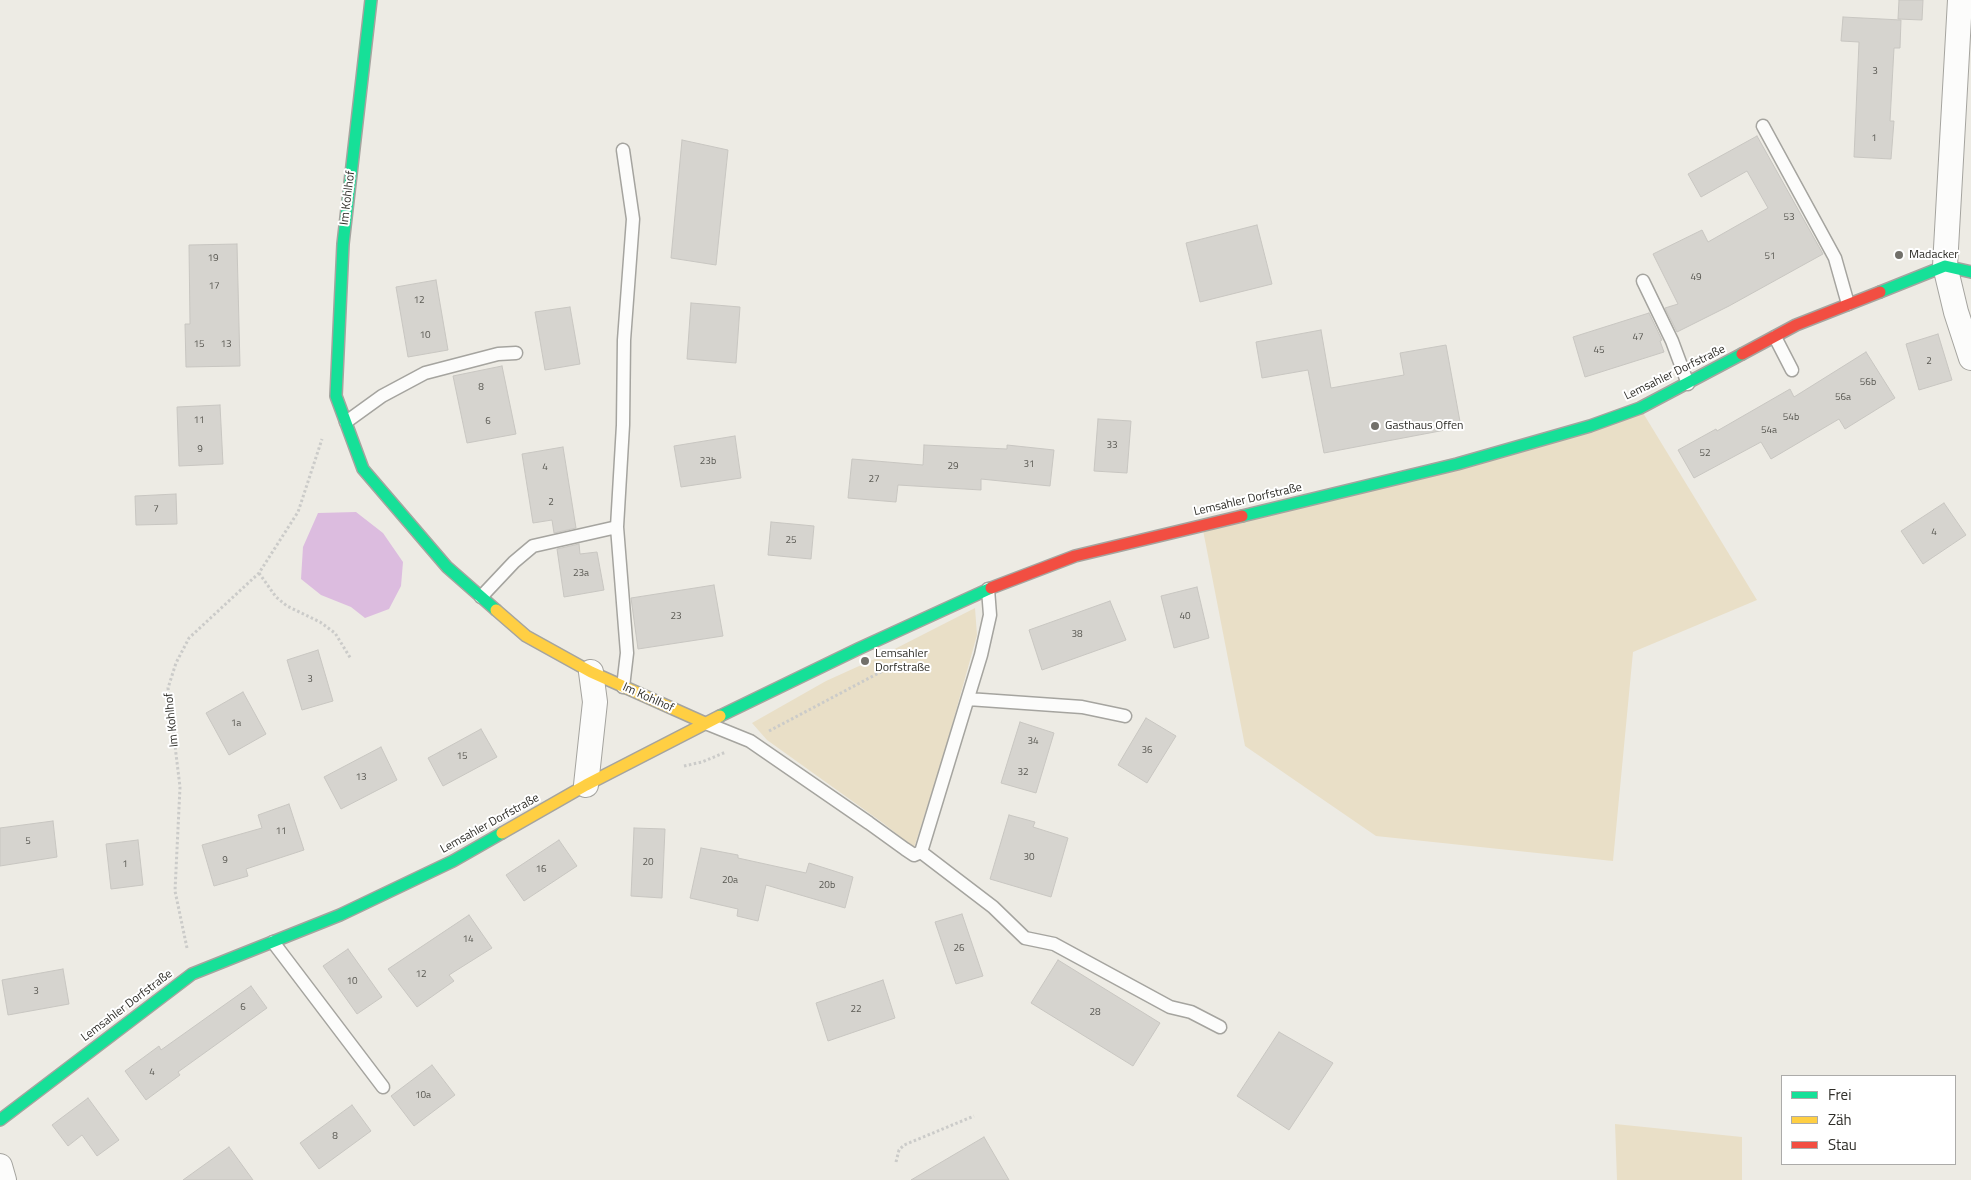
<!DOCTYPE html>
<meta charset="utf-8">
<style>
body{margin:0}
#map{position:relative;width:1971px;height:1180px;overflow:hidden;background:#edebe4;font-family:"Titillium Web",sans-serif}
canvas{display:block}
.legend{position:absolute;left:1781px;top:1075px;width:175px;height:90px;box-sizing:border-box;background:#fff;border:1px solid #acaba9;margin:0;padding:6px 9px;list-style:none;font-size:15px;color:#2f2e29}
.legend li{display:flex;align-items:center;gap:10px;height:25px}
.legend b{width:25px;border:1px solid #acaba9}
</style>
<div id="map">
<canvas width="1971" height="1180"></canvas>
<ul class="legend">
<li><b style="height:6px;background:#16e098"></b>Frei</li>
<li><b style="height:6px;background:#ffcf43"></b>Zäh</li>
<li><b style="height:6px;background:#f24e42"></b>Stau</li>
</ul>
</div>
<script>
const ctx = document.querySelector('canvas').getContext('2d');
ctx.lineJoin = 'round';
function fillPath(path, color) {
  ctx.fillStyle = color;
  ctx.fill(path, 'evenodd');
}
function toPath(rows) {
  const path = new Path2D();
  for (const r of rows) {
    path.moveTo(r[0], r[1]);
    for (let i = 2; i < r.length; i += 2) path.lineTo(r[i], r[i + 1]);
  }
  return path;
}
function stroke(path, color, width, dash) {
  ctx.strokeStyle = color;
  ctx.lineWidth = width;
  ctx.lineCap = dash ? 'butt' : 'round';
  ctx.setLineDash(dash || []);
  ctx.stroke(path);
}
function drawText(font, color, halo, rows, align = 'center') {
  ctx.font = font + ' "Titillium Web",sans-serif';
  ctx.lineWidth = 4;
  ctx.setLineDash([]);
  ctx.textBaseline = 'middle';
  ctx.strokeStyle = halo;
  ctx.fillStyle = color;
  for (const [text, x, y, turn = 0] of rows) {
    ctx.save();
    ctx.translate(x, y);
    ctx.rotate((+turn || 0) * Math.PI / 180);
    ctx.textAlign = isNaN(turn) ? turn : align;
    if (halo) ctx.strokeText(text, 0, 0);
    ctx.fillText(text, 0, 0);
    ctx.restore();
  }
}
fillPath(toPath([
 [1640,408,1757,600,1633,652,1613,861,1376,836,1245,746,1202,525],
 [975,608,977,635,944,754,914,848,883,823,767,740,752,723,826,681,879,657],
 [1615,1124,1742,1137,1742,1180,1617,1180]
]), '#e9dfc7');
fillPath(toPath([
 [356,512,383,533,403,562,401,586,389,609,365,618,351,607,321,595,301,579,303,547,318,513]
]), '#dcbcdf');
const building = toPath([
 [1899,0,1923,0,1922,20,1898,19,1899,0],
 [1843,17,1901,20,1900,48,1894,48,1890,121,1894,121,1891,159,1854,157,1859,42,1841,41,1843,17],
 [1757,136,1823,254,1729,306,1677,332,1665,308,1678,304,1653,254,1702,230,1708,242,1768,208,1747,171,1701,197,1688,174,1757,136],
 [682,140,728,150,716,265,671,258,682,140],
 [1257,225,1272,284,1200,302,1186,243,1257,225],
 [237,244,240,366,186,367,185,324,190,324,189,245,237,244],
 [436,280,448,350,408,357,396,287,436,280],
 [691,303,740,307,736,363,687,359,691,303],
 [570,307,580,364,545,370,535,312,570,307],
 [1649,313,1662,340,1660,341,1664,352,1585,377,1573,337,1649,313],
 [1321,330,1331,388,1404,375,1400,353,1446,345,1461,427,1324,453,1308,370,1262,378,1256,342,1321,330],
 [1938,334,1952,380,1919,390,1906,344,1938,334],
 [1866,352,1895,398,1845,429,1839,419,1771,459,1761,442,1694,478,1678,450,1716,429,1717,431,1790,389,1794,397,1866,352],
 [502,366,516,434,467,443,453,376,502,366],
 [220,405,223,464,179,466,177,407,220,405],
 [1098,419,1131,421,1127,473,1094,471,1098,419],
 [735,436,741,478,681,487,674,446,735,436],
 [924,445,1007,449,1007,445,1054,450,1050,486,981,479,981,490,898,485,896,502,848,498,852,459,923,465,924,445],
 [563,447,576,528,554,533,552,520,533,523,522,454,563,447],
 [176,494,177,524,136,525,135,496,176,494],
 [1944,503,1966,535,1923,564,1901,531,1944,503],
 [771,522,814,526,811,559,768,555,771,522],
 [579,544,580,554,597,552,604,590,564,597,557,549,579,544],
 [714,585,723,636,638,649,631,598,714,585],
 [1197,587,1209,638,1174,648,1161,596,1197,587],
 [1110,601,1126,640,1042,670,1029,630,1110,601],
 [318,650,333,701,302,710,287,660,318,650],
 [243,692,266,734,229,755,206,713,243,692],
 [1146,718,1176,736,1147,783,1118,765,1146,718],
 [1020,722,1054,733,1036,793,1001,783,1020,722],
 [481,729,497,757,443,786,428,758,481,729],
 [381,747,397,780,341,809,324,777,381,747],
 [289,804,304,850,246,869,248,876,214,886,202,845,262,828,258,815,289,804],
 [1009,815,1035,822,1033,827,1068,838,1051,897,990,879,1009,815],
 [53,821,57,857,0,866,0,828,53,821],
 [634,828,665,829,662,898,631,896,634,828],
 [138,840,143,885,111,889,106,844,138,840],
 [559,840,577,866,524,901,506,875,559,840],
 [701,848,738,855,738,858,806,873,809,863,853,877,845,908,766,885,758,921,737,916,738,909,690,898,701,848],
 [962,914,983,976,956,984,935,922,962,914],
 [469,915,492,948,449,975,454,981,417,1007,388,969,469,915],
 [348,949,382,997,357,1014,323,966,348,949],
 [1058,960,1160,1023,1133,1066,1031,1003,1058,960],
 [63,969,69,1004,8,1015,2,980,63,969],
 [883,980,895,1018,828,1041,816,1003,883,980],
 [251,986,267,1008,178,1072,180,1075,146,1100,125,1071,159,1046,161,1050,251,986],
 [1279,1032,1333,1063,1289,1130,1237,1096,1279,1032],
 [432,1065,455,1095,414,1126,391,1096,432,1065],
 [88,1098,119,1140,97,1156,82,1135,68,1146,52,1125,88,1098],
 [352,1105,371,1131,319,1169,300,1143,352,1105],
 [984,1137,1009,1180,911,1180,984,1137],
 [229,1147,253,1180,183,1180,229,1147]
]);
fillPath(building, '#d6d4cf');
stroke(building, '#c8c6c1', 1);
const lane = toPath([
 [1763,126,1835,258,1848,304],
 [623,150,633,219,624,340,623,425,617,527,627,653,623,687],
 [1643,281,1672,341,1688,384],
 [1775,337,1792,370],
 [346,422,382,396,425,373,498,354,516,353],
 [481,597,514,562,533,546,617,527],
 [968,699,1082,707,1125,716],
 [708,724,750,741,869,823,905,849,914,855,921,852,981,655,990,615,988,589],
 [921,852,993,907,1025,938,1054,944,1170,1007,1191,1012,1220,1027],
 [273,942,383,1087]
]);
const street = toPath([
 [1960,0,1945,266,1956,312,1971,358],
 [586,785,595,702,591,672],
 [0,1166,4,1180]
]);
const fast = toPath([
 [371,0,343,244,336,396,363,469,447,567,496,610],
 [1880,292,1945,266,1971,272],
 [1242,516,1457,464,1590,426,1640,408,1742,354],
 [720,716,858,649,991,588],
 [0,1120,192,974,340,915,453,861,502,833]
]);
const slow = toPath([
 [496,610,526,636,591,672,705,723],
 [502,833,586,785,720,716]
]);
const jam = toPath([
 [1742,354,1796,325,1880,292],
 [991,588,1075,556,1242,516]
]);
stroke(lane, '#a5a49f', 15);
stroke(street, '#a5a49f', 26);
stroke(fast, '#a5a49f', 14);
stroke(slow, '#a5a49f', 14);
stroke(jam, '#a5a49f', 14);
stroke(toPath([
 [259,573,276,597,287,606,320,622,335,633,351,659],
 [769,731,892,666],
 [684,766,702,762,726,752],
 [187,948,175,891,180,787,168,688,176,663,189,638,259,573,298,512,322,439],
 [896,1162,899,1150,904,1145,974,1116]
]), '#cbcbc9', 3, [2.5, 2.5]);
stroke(lane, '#fcfcfb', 12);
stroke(street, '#fcfcfb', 24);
stroke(fast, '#16e098', 11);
stroke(slow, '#ffcf43', 11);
stroke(jam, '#f24e42', 11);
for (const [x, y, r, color] of [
 [1899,255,5,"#72706a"],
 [1375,426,5,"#72706a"],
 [865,661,5,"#72706a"]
]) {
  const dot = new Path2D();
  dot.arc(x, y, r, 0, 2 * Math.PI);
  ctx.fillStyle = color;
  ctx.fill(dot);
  stroke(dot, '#fff', 2);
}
drawText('10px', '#595852', null, [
 ["3",1875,72],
 ["1",1874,139],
 ["53",1789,218],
 ["51",1770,257],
 ["19",213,259],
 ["49",1696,278],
 ["17",214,287],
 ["12",419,301],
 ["10",425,336],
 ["47",1638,338],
 ["15",199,345],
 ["13",226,345],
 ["45",1599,351],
 ["2",1929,362],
 ["56b",1868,383],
 ["8",481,388],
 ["56a",1843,398],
 ["54b",1791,418],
 ["11",199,421],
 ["6",488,422],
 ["54a",1769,431],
 ["33",1112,446],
 ["9",200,450],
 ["52",1705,454],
 ["23b",708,462],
 ["31",1029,465],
 ["29",953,467],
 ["4",545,468],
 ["27",874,480],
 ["2",551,503],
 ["7",156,510],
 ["4",1934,533],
 ["25",791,541],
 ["23a",581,574],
 ["23",676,617],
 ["40",1185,617],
 ["38",1077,635],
 ["3",310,680],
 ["1a",236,724],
 ["34",1033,742],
 ["36",1147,751],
 ["15",462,757],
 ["32",1023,773],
 ["13",361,778],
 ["11",281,832],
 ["5",28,842],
 ["30",1029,858],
 ["9",225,861],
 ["20",648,863],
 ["1",125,865],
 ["16",541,870],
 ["20a",730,881],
 ["20b",827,886],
 ["14",468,940],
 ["26",959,949],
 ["12",421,975],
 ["10",352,982],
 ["3",36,992],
 ["6",243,1008],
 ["22",856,1010],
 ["28",1095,1013],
 ["4",152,1073],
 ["10a",423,1096],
 ["8",335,1137]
]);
drawText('12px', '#2f2e29', '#fff', [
 ["Im Kohlhof",348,198,-83],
 ["Lemsahler Dorfstraße",1675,373,-26],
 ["Lemsahler Dorfstraße",1248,500,-13],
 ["Im Kohlhof",648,698,24],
 ["Im Kohlhof",172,720,-96],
 ["Lemsahler Dorfstraße",490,824,-29],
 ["Lemsahler Dorfstraße",127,1006,-37]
]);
drawText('12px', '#2f2e29', '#fff', [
 ["Madacker",1909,255],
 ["Gasthaus Offen",1385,426],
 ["Lemsahler",875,654],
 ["Dorfstraße",875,668]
], 'left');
</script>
